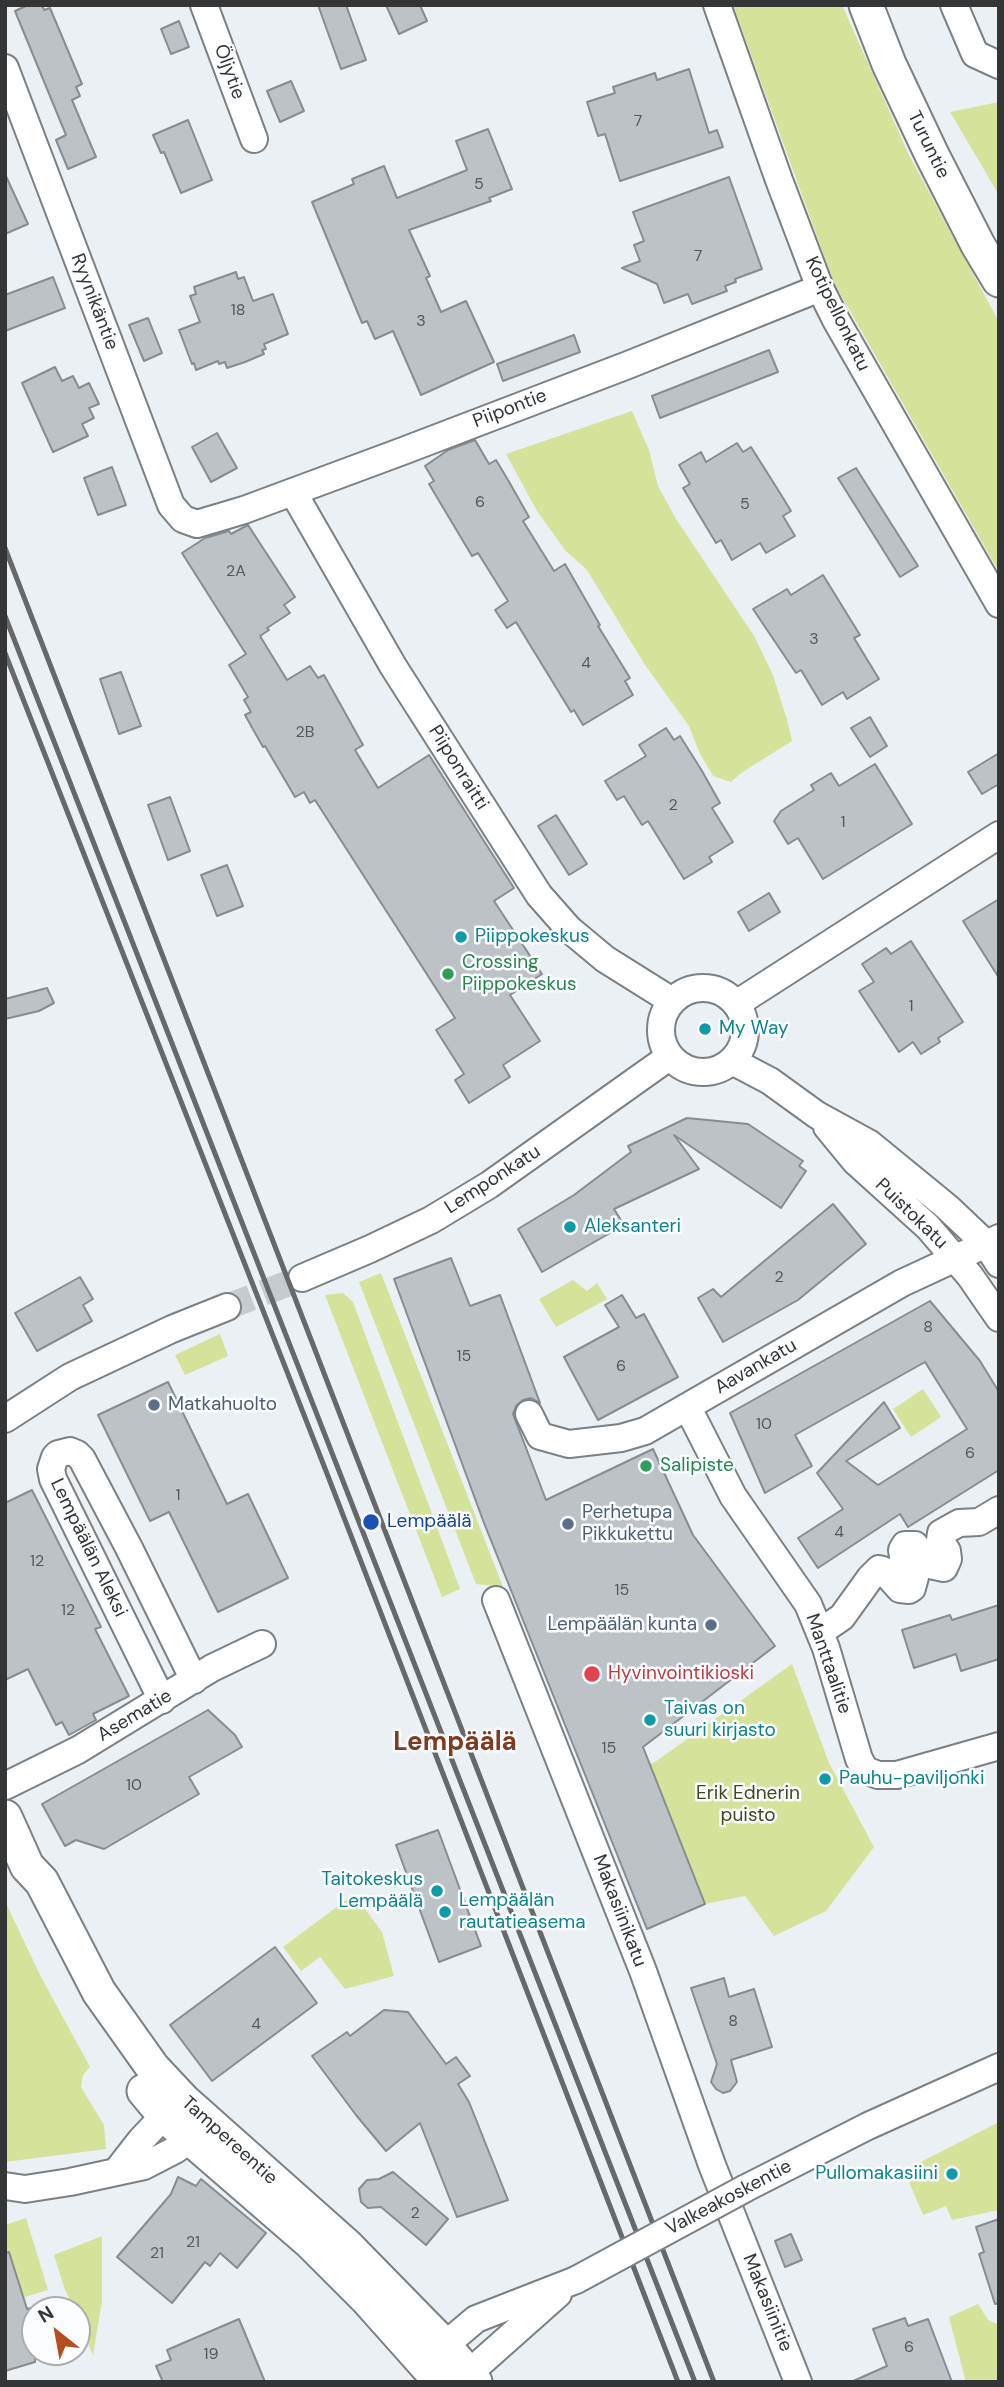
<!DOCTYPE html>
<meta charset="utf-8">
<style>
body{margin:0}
#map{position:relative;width:1004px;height:2387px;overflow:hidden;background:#ebf0f5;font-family:"DM Sans",sans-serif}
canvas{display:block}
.frame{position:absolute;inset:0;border:7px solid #333537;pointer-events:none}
.north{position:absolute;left:21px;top:2296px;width:70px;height:70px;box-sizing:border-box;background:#fbfdff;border:2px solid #abadaf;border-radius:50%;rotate:329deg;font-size:19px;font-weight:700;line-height:28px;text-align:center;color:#333537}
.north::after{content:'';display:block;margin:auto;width:24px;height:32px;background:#b44e21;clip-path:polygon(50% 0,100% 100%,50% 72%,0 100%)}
</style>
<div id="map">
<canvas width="1004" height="2387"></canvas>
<div class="frame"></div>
<div class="north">N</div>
</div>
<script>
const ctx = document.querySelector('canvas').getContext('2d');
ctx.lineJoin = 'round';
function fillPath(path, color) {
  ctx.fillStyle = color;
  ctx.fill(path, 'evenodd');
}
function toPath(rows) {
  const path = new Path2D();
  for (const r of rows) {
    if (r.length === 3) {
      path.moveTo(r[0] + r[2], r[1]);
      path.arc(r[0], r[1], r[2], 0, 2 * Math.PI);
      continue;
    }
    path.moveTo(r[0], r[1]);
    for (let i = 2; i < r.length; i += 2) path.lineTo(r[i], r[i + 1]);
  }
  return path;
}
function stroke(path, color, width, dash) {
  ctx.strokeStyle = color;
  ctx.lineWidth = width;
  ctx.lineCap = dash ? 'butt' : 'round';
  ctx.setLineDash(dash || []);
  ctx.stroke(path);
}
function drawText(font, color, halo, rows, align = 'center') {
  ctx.font = font + ' "DM Sans",sans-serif';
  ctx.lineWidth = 5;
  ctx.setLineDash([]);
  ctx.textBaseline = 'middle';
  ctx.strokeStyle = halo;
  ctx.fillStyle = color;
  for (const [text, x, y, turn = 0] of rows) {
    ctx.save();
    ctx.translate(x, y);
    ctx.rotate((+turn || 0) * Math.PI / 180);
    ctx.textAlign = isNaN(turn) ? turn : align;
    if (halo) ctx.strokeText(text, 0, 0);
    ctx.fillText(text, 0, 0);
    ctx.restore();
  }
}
fillPath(toPath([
 [733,5,842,5,909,155,999,322,999,572,834,283],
 [999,102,999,195,950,112],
 [632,411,649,450,658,486,676,519,754,636,773,675,787,720,792,741,741,773,731,782,713,776,700,754,689,726,645,665,587,570,565,550,537,511,506,454],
 [381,1273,503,1587,476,1584,359,1282],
 [573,1280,587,1291,597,1283,607,1299,556,1327,539,1299],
 [343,1293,353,1302,460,1589,442,1597,325,1295],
 [220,1334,228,1356,185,1375,175,1355],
 [923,1389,941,1417,911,1437,893,1409],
 [792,1664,829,1763,874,1847,826,1911,774,1936,745,1896,705,1904,647,1929,593,1785,607,1775,655,1762],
 [354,1894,382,1932,394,1976,345,1989,320,1957,301,1971,283,1947],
 [5,1901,40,1975,90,2067,83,2075,81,2087,104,2125,106,2149,5,2162],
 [999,2122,999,2210,952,2220,946,2206,923,2215,910,2184,907,2169],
 [26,2218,48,2290,5,2303,5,2225],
 [102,2236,102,2301,93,2355,77,2318,77,2310,74,2310,64,2287,54,2255],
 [978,2304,988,2320,999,2325,999,2382,966,2382,964,2375,949,2317]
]), '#d5e299');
const building = toPath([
 [28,5,42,5,44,10,50,8,82,84,76,87,80,96,72,100,96,157,68,169,56,140,66,135,15,11,28,5],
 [318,5,346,5,366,60,341,69,318,5],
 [386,5,420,5,427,21,399,34,386,5],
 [179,21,189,47,171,54,161,29,179,21],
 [689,69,709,133,717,130,723,147,620,181,605,134,598,136,587,102,615,93,613,87,655,73,657,80,689,69],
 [291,81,304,111,280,122,267,91,291,81],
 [188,120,212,180,181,193,164,152,161,153,153,135,188,120],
 [488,129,512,189,489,198,491,201,409,230,430,276,426,278,441,312,466,301,494,362,421,395,393,331,375,339,367,321,362,323,312,202,354,184,352,179,384,166,397,198,467,170,456,141,488,129],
 [5,174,28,224,5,234,5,174],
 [729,177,762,269,735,279,736,282,725,286,727,291,692,304,688,294,664,303,657,284,622,268,640,261,634,245,644,241,633,212,729,177],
 [236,272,238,279,244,277,253,301,273,294,288,334,264,344,266,349,262,350,264,354,245,362,227,368,225,362,219,364,218,361,196,370,194,363,192,364,179,330,200,322,190,296,196,294,194,287,236,272],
 [53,277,65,308,5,331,5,295,53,277],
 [148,318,162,353,144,361,129,325,148,318],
 [574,335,580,352,503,381,497,364,574,335],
 [769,350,778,372,660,418,652,396,769,350],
 [55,367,62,381,73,376,79,388,89,383,99,404,89,408,94,418,82,424,88,436,53,452,22,383,55,367],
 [217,433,237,468,211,482,192,447,217,433],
 [475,440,489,464,496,460,508,480,529,517,523,521,554,571,565,564,600,625,598,626,630,678,625,681,633,695,583,725,574,710,571,712,516,622,507,628,495,610,508,601,478,553,472,556,429,484,434,481,425,466,448,450,475,440],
 [737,443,743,452,751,447,780,493,791,511,783,516,795,536,766,553,760,543,732,560,721,540,716,543,683,488,690,484,679,465,701,452,706,462,737,443],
 [112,467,126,505,98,515,84,478,112,467],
 [856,468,918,566,900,577,838,478,856,468],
 [248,525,295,597,284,605,290,613,267,628,269,630,260,636,287,680,310,666,318,678,324,675,363,745,355,750,378,788,429,755,514,888,494,901,542,974,510,995,540,1041,503,1065,510,1077,469,1103,455,1080,464,1074,436,1030,455,1018,315,800,310,803,304,792,295,797,265,746,263,747,245,715,251,712,244,700,248,697,229,665,246,654,182,553,205,538,229,531,231,534,248,525],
 [823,575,860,635,854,638,879,679,847,699,843,692,822,705,801,670,796,673,753,609,787,589,791,595,823,575],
 [121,672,141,726,119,734,100,679,121,672],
 [870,717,887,746,870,757,851,728,870,717],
 [666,728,674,740,680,736,702,771,720,803,712,808,733,842,709,857,712,862,684,879,648,821,642,825,624,796,617,800,605,781,646,756,639,745,666,728],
 [999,753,999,784,982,794,968,772,999,753],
 [875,764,912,824,823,879,798,838,788,844,774,821,781,811,814,790,811,785,831,773,839,786,875,764],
 [170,797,190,851,168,860,148,805,170,797],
 [556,815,587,864,569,875,538,826,556,815],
 [227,865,243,906,217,916,201,875,227,865],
 [769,893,780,912,749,931,738,912,769,893],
 [999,899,999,978,963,921,999,899],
 [911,941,963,1022,938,1038,940,1042,921,1054,913,1042,899,1052,859,991,874,982,862,964,886,948,891,954,911,941],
 [47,988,54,1003,39,1011,5,1019,5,999,47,988],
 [687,1118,748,1124,803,1161,799,1166,806,1171,781,1208,674,1135,699,1169,614,1209,624,1225,542,1272,518,1229,574,1195,631,1152,628,1146,687,1118],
 [833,1204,866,1244,798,1300,723,1342,698,1298,713,1289,721,1297,833,1204],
 [451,1258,470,1306,500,1295,540,1403,531,1398,523,1400,516,1406,513,1414,546,1500,653,1449,693,1535,775,1646,643,1747,705,1904,647,1929,484,1523,394,1279,451,1258],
 [80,1277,93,1299,83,1305,92,1321,37,1351,15,1313,80,1277],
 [622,1295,636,1318,644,1314,678,1377,598,1420,564,1357,619,1327,605,1305,622,1295],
 [930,1301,980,1361,999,1392,999,1470,908,1527,900,1514,818,1568,798,1538,843,1509,817,1473,884,1402,900,1428,846,1461,878,1485,967,1429,925,1362,795,1435,812,1466,765,1493,730,1413,930,1301],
 [168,1382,227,1504,248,1494,288,1578,218,1612,169,1512,150,1521,98,1415,168,1382],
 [32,1490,101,1627,95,1629,129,1696,93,1714,96,1720,69,1735,62,1722,56,1725,28,1669,5,1680,5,1503,32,1490],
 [999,1605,999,1659,961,1671,956,1654,914,1668,902,1630,950,1615,952,1620,999,1605],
 [208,1710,235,1735,242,1747,189,1777,199,1794,104,1849,76,1840,65,1846,42,1804,208,1710],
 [438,1830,481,1946,439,1962,396,1845,438,1830],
 [275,1947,317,2003,212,2081,170,2025,275,1947],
 [724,1978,729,1997,754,1989,772,2047,731,2060,737,2082,730,2091,723,2093,716,2089,711,2082,717,2064,691,1988,724,1978],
 [384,2010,408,2012,446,2064,456,2057,470,2076,458,2084,469,2102,508,2200,457,2217,420,2123,386,2151,356,2115,312,2056,347,2032,350,2036,384,2010],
 [393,2172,448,2219,426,2245,381,2207,368,2208,361,2202,359,2189,367,2180,379,2179,393,2172],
 [178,2177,196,2186,201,2179,266,2233,237,2268,220,2253,210,2266,205,2262,172,2303,117,2257,171,2194,178,2177],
 [999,2219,999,2303,995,2304,979,2254,984,2252,976,2227,999,2219],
 [791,2234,802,2260,785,2267,775,2241,791,2234],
 [9,2252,27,2309,35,2307,35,2362,5,2371,5,2253,9,2252],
 [905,2318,908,2326,928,2319,952,2382,851,2382,887,2366,873,2329,905,2318],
 [239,2319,265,2382,163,2382,156,2366,171,2360,167,2350,239,2319]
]);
fillPath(building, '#bdc2c7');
stroke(building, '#878c90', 2);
stroke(toPath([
 [227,1307,302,1278]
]), '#c6cbcf', 26, [26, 13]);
const minor = toPath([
 [204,5,254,139],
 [717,5,779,180,820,288,836,320,999,604],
 [954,5,975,54,999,65],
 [5,68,171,505,183,519,197,524,244,510,403,451,628,365,820,288],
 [293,492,393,666,539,895,569,929,605,959,672,1001],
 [703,1030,42],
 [736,1004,999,835],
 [732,1061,770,1081,817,1115,870,1144,947,1207,986,1244,999,1264],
 [827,1127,855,1161,928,1227,970,1276,999,1318],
 [302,1278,370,1249,431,1220,489,1185,669,1057],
 [688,1408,733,1496,808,1604,826,1648,859,1759,865,1770,878,1775,897,1775,999,1746],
 [529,1414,540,1436,569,1444,621,1438,645,1431,902,1283,999,1238],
 [5,1419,70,1377,172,1329,227,1307],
 [496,1600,643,1971,712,2165,798,2382],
 [820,1632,842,1617,870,1578,879,1569,883,1570,900,1589,909,1590,912,1588,915,1577,903,1557,902,1550,905,1545,915,1545,930,1565,944,1568,948,1559,947,1551,940,1540,941,1533,959,1523,979,1522,999,1510],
 [162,1700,53,1479,51,1469,55,1457,58,1454,70,1451,77,1454,82,1459,129,1548,194,1680],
 [5,1786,78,1750,212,1668,262,1644],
 [116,2172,141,2140,177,2102],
 [5,2186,25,2189,70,2182,144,2166,175,2150,204,2130],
 [746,2188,868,2126,999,2067],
 [431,2357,476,2319,576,2280],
 [459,2382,558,2294]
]);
const major = toPath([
 [866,5,889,64,932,155,978,245,999,280],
 [5,1817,27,1866,42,1882,99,1992,153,2068,183,2100,346,2245,444,2345,475,2382],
 [144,2091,164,2115,191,2139,310,2242,367,2299,441,2382]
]);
stroke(minor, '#7a8084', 30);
stroke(major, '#7a8084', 37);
stroke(minor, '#fff', 26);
stroke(major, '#fff', 33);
stroke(toPath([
 [5,548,714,2382],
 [5,616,695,2382],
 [5,653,326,1471,678,2382]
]), '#66696c', 5);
const minorBridge = toPath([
 [576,2280,746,2188]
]);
stroke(minorBridge, '#7a8084', 30, []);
stroke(minorBridge, '#fff', 26);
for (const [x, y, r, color] of [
 [461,937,7,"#0f9aa8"],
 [448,974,7,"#2e9e5b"],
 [705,1029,7,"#0f9aa8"],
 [570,1227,7,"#0f9aa8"],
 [154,1405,7,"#5c6f8a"],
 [646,1466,7,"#2e9e5b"],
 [371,1522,9,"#1a4fb4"],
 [568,1524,7,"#5c6f8a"],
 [711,1625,7,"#5c6f8a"],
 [592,1674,9,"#e0444e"],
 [650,1720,7,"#0f9aa8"],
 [825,1779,7,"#0f9aa8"],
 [437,1891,7,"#0f9aa8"],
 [445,1912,7,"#0f9aa8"],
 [952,2174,7,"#0f9aa8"]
]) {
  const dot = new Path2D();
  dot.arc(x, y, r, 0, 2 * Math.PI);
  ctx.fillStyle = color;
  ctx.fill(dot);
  stroke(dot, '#fbfdff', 2.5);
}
drawText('16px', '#56585b', null, [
 ["7",638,122],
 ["5",479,185],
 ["7",698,257],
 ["18",238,311],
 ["3",421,322],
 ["6",480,503],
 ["5",745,505],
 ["2A",236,572],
 ["3",814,640],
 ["4",586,664],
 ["2B",305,733],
 ["2",673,806],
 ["1",843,823],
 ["1",911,1007],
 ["2",779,1278],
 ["8",928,1328],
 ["15",464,1357],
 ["6",621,1367],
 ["10",764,1425],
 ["6",970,1454],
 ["1",178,1496],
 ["4",839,1533],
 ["12",37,1562],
 ["15",622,1591],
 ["12",68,1611],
 ["15",609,1749],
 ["10",134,1786],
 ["8",733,2022],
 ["4",256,2025],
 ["2",415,2214],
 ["21",193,2243],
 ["21",157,2254],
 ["6",909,2348],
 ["19",211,2355]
]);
drawText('19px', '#333537', '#fbfdff', [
 ["Öljytie",229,72,70],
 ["Turuntie",928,145,64],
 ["Ryynikäntie",94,302,69],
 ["Kotipellonkatu",837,314,64],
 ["Piipontie",510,409,-21],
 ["Piiponraitti",458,768,58],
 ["Lemponkatu",493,1180,-33],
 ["Puistokatu",911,1214,44],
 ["Aavankatu",756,1367,-30],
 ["Lempäälän Aleksi",88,1548,64],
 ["Manttaalitie",828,1664,71],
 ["Asematie",135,1716,-31],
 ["Makasiinikatu",619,1911,69],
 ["Tampereentie",229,2141,42],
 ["Valkeakoskentie",729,2198,-28],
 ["Makasiinitie",767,2303,68]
]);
drawText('19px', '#0d838f', '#fbfdff', [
 ["Piippokeskus",475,937],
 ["My Way",719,1029],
 ["Aleksanteri",584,1227],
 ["Taivas on",664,1709],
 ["suuri kirjasto",664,1731],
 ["Pauhu-paviljonki",839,1779],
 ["Taitokeskus",423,1880,"right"],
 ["Lempäälä",423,1902,"right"],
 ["Lempäälän",459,1901],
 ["rautatieasema",459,1923],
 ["Pullomakasiini",938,2174,"right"]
], 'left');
drawText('19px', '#27864d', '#fbfdff', [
 ["Crossing",462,963],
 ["Piippokeskus",462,985],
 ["Salipiste",660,1466]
], 'left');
drawText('19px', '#4e5e75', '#fbfdff', [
 ["Matkahuolto",168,1405],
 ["Perhetupa",582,1513],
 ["Pikkukettu",582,1535],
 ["Lempäälän kunta",697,1625,"right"]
], 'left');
drawText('19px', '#164399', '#fbfdff', [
 ["Lempäälä",387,1522]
], 'left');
drawText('19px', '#be3a42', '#fbfdff', [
 ["Hyvinvointikioski",608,1674]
], 'left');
drawText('19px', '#42481f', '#fbfdff', [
 ["Erik Ednerin",748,1794],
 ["puisto",748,1816]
]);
drawText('bold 26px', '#7d3b20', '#fbfdff', [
 ["Lempäälä",455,1743]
]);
</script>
